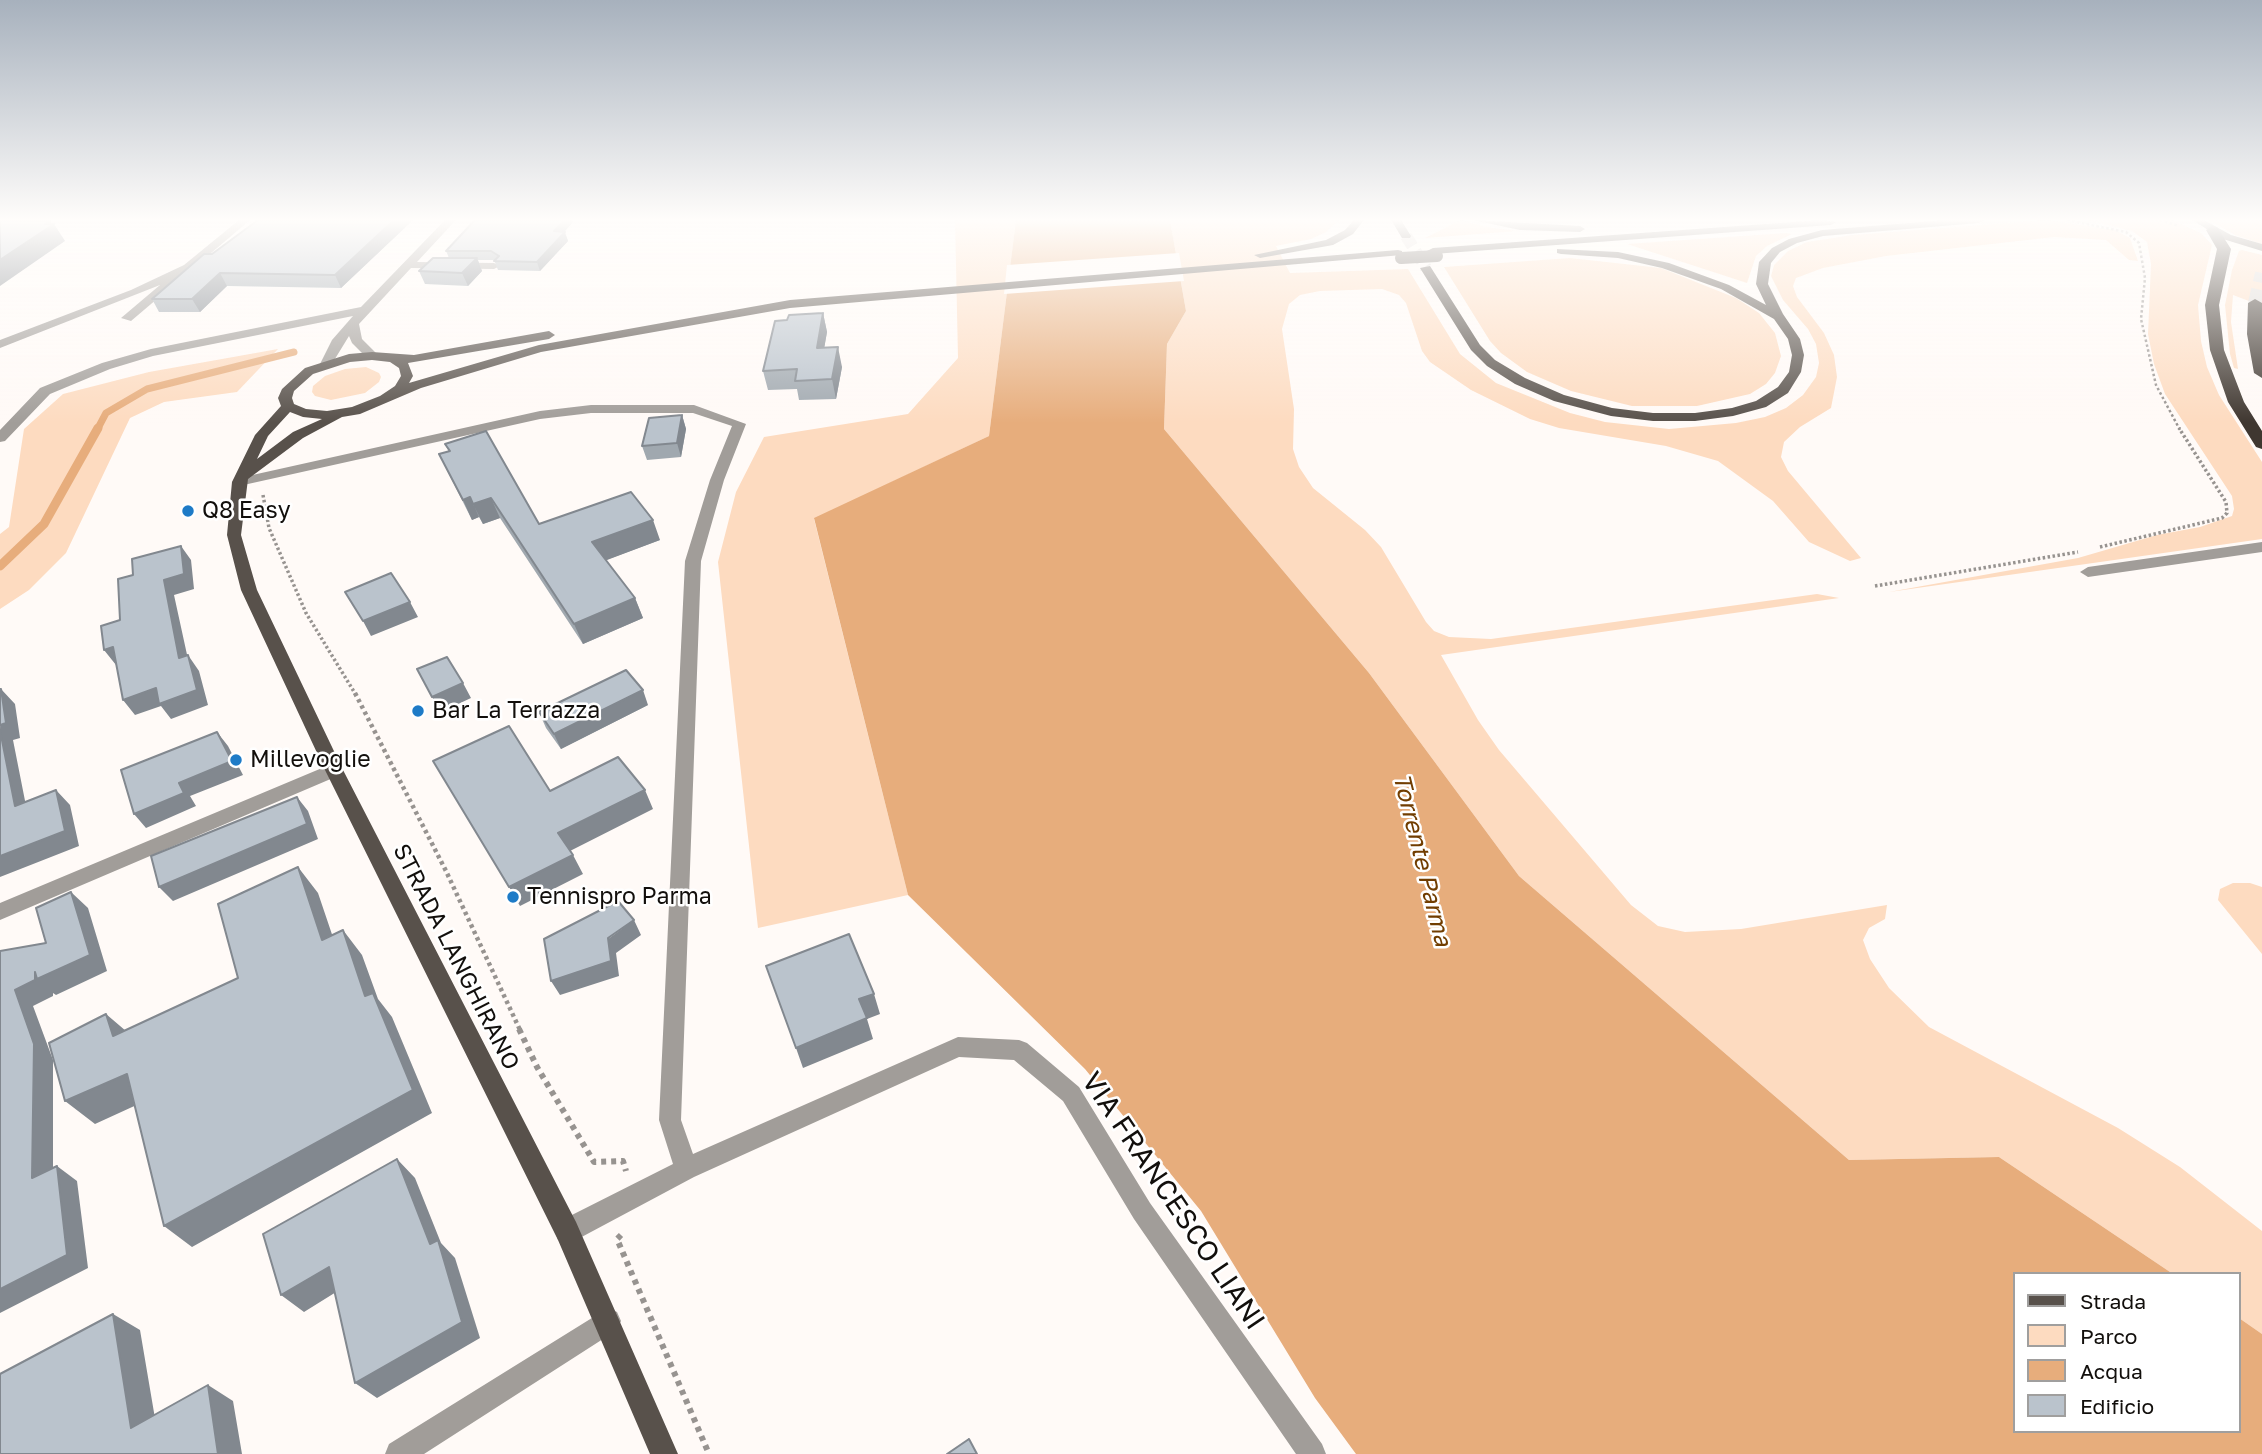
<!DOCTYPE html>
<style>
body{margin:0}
#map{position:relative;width:2262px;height:1454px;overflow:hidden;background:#fffaf7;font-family:"Golos Text",sans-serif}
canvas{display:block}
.legend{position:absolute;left:2013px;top:1272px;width:228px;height:161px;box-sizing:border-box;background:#fff;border:2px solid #a09f9e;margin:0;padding:9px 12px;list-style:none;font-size:21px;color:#120f0c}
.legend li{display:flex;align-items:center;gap:14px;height:35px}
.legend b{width:35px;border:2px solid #a09f9e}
</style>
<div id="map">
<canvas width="2262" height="1454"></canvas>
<ul class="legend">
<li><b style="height:9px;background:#58514b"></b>Strada</li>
<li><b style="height:19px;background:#fddbc0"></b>Parco</li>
<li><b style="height:19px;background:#e7ad7c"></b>Acqua</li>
<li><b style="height:19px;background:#bac3cc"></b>Edificio</li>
</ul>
</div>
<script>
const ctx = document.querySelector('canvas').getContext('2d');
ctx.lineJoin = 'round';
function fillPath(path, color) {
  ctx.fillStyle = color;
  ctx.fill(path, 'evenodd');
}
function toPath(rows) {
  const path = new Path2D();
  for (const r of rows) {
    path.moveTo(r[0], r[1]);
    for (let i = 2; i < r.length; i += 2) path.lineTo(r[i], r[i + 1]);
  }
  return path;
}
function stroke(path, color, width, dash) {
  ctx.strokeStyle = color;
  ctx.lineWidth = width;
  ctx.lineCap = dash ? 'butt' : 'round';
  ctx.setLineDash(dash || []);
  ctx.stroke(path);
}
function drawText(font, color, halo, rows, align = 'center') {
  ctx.font = font + ' "Golos Text",sans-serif';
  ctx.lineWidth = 5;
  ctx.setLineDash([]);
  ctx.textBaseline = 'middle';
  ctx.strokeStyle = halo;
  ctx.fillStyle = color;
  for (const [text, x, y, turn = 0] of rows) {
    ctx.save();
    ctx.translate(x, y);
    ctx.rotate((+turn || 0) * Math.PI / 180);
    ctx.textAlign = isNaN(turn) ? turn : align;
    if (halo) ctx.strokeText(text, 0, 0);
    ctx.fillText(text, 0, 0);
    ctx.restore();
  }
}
fillPath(toPath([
 [955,220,1016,220,989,436,814,519,908,895,758,928,718,562,736,492,764,437,908,414,958,358],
 [1170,220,1339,220,1326,232,1311,239,1276,246,1290,273,1408,269,1460,354,1496,383,1570,413,1605,422,1669,429,1736,423,1765,417,1786,408,1803,395,1816,377,1819,363,1816,344,1808,329,1783,300,1771,276,1774,265,1788,251,1807,242,1853,235,2046,220,2115,230,2130,238,2138,261,2129,260,2106,240,2054,237,1886,256,1823,268,1796,278,1793,286,1797,297,1824,333,1834,355,1837,377,1831,408,1800,427,1784,442,1781,457,1788,471,1861,558,1850,561,1809,542,1773,501,1718,461,1666,446,1559,428,1530,419,1471,390,1430,362,1422,351,1406,303,1399,295,1382,289,1320,291,1300,295,1289,304,1282,329,1294,409,1293,449,1299,467,1313,488,1365,530,1381,547,1426,622,1434,631,1449,637,1491,639,1817,594,1839,598,1441,655,1478,720,1499,750,1631,905,1658,926,1685,932,1741,929,1887,905,1885,919,1869,928,1863,940,1870,959,1889,988,1929,1027,2118,1128,2180,1167,2262,1231,2262,1334,2239,1318,2239,1274,2173,1274,1999,1157,1849,1160,1519,876,1369,673,1164,429,1167,344,1186,311],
 [1461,220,1487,227,1517,231,1425,238],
 [2088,220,2172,220,2201,233,2212,245,2198,305,2201,341,2207,367,2219,395,2262,462,2262,539,1889,592,2078,558,2157,535,2200,527,2232,516,2234,509,2232,496,2165,394,2154,364,2148,334,2151,264,2147,242,2132,231],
 [2209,220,2262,220,2262,244,2235,235],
 [1786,233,1792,234,1767,246,1756,256,1747,283,1627,244],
 [2242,250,2262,255,2262,306,2233,295,2231,322,2238,369,2234,368,2230,354,2225,305,2232,270,2239,251],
 [1570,258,1661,268,1736,298,1759,313,1775,333,1781,356,1775,373,1766,384,1750,394,1697,406,1632,406,1571,391,1527,372,1501,353,1490,341,1444,267],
 [278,349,237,392,164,402,130,418,66,553,29,590,0,609,0,534,9,527,24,429,63,394,149,372],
 [366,367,379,373,381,377,379,382,365,393,331,400,315,396,312,392,313,386,325,376,345,369],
 [2233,883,2250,883,2262,887,2262,954,2218,900,2220,889]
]), '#fddbc0');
fillPath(toPath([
 [1016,220,1170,220,1186,311,1167,344,1164,429,1369,673,1519,876,1849,1160,1999,1157,2173,1274,2015,1274,2015,1431,2239,1431,2239,1318,2262,1334,2262,1454,1356,1454,1315,1398,1201,1211,1085,1069,908,895,814,518,989,436]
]), '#e7ad7c');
fillPath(toPath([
 [1179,253,1184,281,1004,294,1007,265]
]), '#fffaf7');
stroke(toPath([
 [97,430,106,413,147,389,294,352]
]), '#e7ad7c', 7);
stroke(toPath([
 [0,566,44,524,98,428]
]), '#e7ad7c', 9);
stroke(toPath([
 [1406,236,1426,268]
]), '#dbd7d4', 12, [12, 6]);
stroke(toPath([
 [2255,303,2262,273]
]), '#dbd7d4', 14, [14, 7]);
stroke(toPath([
 [2067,220,2126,232,2139,243,2145,278,2141,319,2156,385,2180,430],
 [2160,220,2179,226]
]), '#979390', 2.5, [2.5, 2.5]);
stroke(toPath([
 [263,495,269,528,306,613,356,695],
 [2100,547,2222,518,2227,513,2226,502,2179,428],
 [1875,586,2078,552]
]), '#979390', 3.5, [2.5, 2.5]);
stroke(toPath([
 [355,693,446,871,520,1030]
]), '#979390', 4.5, [3.5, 3.5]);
stroke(toPath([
 [519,1029,537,1067,594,1162,623,1161,626,1171],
 [621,1235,617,1239,709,1454]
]), '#979390', 6, [5, 5]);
fillPath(toPath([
 [239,220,250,220,131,321,121,318,160,285,0,348,0,340,131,290,184,265,239,220],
 [445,220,456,220,417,262,494,263,500,266,494,269,411,268,359,324,362,339,376,353,376,359,368,359,352,343,349,336,330,367,320,364,332,340,353,316,153,356,110,369,50,394,5,441,0,442,0,430,40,388,102,363,151,349,361,307,445,220],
 [591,405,694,405,746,424,724,480,701,561,681,1120,693,1154,958,1037,1019,1040,1027,1043,1079,1087,1150,1203,1322,1444,1326,1454,1296,1454,1134,1219,1063,1101,1014,1060,959,1057,694,1177,576,1240,567,1243,558,1240,555,1231,558,1222,673,1164,659,1120,685,561,710,480,732,426,693,413,591,413,540,419,239,486,232,482,239,478,540,411,591,405],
 [2262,542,2262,552,2088,577,2080,572,2088,567,2262,542],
 [334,763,340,765,343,770,340,775,0,920,0,903,334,763],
 [608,1308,617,1312,621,1321,617,1330,424,1454,385,1454,389,1444,608,1308]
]), '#a19d99');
fillPath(toPath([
 [1354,220,1364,220,1353,234,1333,245,1260,258,1254,255,1326,240,1345,230,1354,220],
 [1391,220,1401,220,1411,236,1410,238,1402,238,1391,220],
 [1473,220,1580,226,1585,229,1580,232,1520,230,1473,220],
 [1821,220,1836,222,1831,225,1433,254,1427,251,1433,248,1821,220],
 [1946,220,1984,220,1979,223,1823,236,1797,243,1780,252,1771,263,1768,284,1783,314,1800,339,1804,355,1801,372,1788,393,1766,407,1733,416,1695,421,1653,421,1611,416,1554,401,1515,384,1487,366,1471,350,1420,268,1430,266,1480,345,1495,360,1525,378,1564,395,1612,408,1653,413,1695,413,1732,408,1756,401,1778,387,1789,372,1792,355,1788,339,1774,319,1721,289,1662,268,1618,258,1561,254,1557,253,1557,249,1618,252,1669,263,1729,285,1766,305,1756,284,1759,262,1772,248,1789,239,1822,230,1946,220],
 [2192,220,2204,220,2231,235,2262,244,2262,251,2223,239,2192,220],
 [1398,250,1402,251,1402,255,790,308,541,352,421,388,360,414,342,417,303,438,248,479,241,535,257,590,343,770,576,1222,678,1454,650,1454,558,1240,325,770,241,590,227,535,232,482,255,435,281,406,278,398,282,389,305,368,349,354,372,352,414,355,549,331,555,335,549,339,408,363,413,376,409,383,539,345,790,300,1398,250],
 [372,360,390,362,399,368,401,376,395,386,380,396,352,407,327,411,306,409,294,404,292,398,294,391,313,374,350,362,372,360],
 [290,412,303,417,322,419,293,432,257,459,268,436,290,412]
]), '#58514b');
fillPath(toPath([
 [2212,226,2217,227,2231,249,2219,305,2224,350,2244,402,2262,431,2262,449,2256,447,2228,402,2210,350,2205,305,2217,249,2206,230,2212,226],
 [2255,299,2262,303,2262,378,2254,373,2247,334,2248,303,2255,299]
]), '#3f3730');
stroke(toPath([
 [1401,258,1437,256]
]), '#58514b', 12);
fillPath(toPath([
 [258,220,413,220,341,288,227,286,200,312,159,312,152,299],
 [573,222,564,232,568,241,540,271,498,270,494,260,478,260,482,271,468,286,425,284,419,271,449,258,446,251],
 [823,313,827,332,824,348,842,367,836,399,799,400,797,389,768,390,763,371,787,320],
 [682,415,686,429,681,457,647,460,642,446],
 [445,444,539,524,660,540,606,560,635,598,643,618,583,644,500,518,483,524,479,517,472,520,439,454,449,452],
 [648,705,561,749,546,728,539,712]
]), '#a0a8af');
fillPath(toPath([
 [394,220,413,220,341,288,335,275],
 [565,220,572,220,573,222,557,240,554,231],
 [50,221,53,225,54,224,65,241,0,286,0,260],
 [565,232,568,241,540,271,537,262],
 [477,258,482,271,468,286,462,273],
 [220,273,227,286,200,312,192,299],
 [823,313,827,332,821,367,817,348],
 [838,347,842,367,836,399,832,379],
 [682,415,686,429,681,457,677,443],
 [470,497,479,517,472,520,463,500],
 [491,498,500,518,483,524,473,504],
 [653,520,660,540,599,563,592,542],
 [181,546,191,560,194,589,174,595,191,673,179,658,164,580],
 [635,598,643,618,583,644,574,624],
 [410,602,418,617,371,636,363,621],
 [113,647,116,665,104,650],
 [188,655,199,671,208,705,171,719,161,706,135,715,123,700],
 [463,683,471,698,441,712,432,697],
 [1,689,15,704,20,738,13,740,29,821,15,806,0,730],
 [643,690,648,705,561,749,554,734],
 [217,732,228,746,243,775,190,796,196,806,146,828,134,814,179,783],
 [56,790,70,805,79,846,0,877,0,856],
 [645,790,653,809,568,852,558,833],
 [297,797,308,811,318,839,173,901,159,887],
 [573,855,583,874,520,906,509,887],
 [298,867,318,893,342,964,322,940],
 [71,892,88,908,107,971,56,995,53,993,53,996,33,1006,53,1060,53,1192,32,1178,15,990,35,972],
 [634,920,641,935,616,953,619,976,560,995,551,981],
 [343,930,362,955,378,999,392,1017,432,1113,192,1247,164,1226,365,996],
 [874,994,880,1014,867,1019,873,1039,803,1068,796,1048,859,999],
 [106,1014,133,1037,113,1036],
 [127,1074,154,1097,95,1124,65,1101],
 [397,1159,415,1178,441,1243,455,1258,480,1338,377,1398,355,1383,430,1244],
 [57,1166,77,1181,88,1268,0,1313,0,1289],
 [329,1267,349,1284,304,1312,281,1295],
 [113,1314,140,1330,159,1442,131,1428],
 [208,1385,233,1401,242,1454,218,1454]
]), '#82888f');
const building = toPath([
 [0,220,50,221,45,224,54,224,0,260,0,220],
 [258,220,394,220,335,275,220,273,192,299,152,299,204,254,212,254,258,220],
 [475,220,565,220,554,231,565,232,537,262,494,261,499,256,491,251,446,251,475,220],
 [433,258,477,258,462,273,419,271,433,258],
 [823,313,817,348,838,347,832,379,795,381,797,369,763,371,775,321,787,320,789,315,823,313],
 [682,415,677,443,642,446,649,418,682,415],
 [486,431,539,524,631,492,653,520,592,542,635,598,574,624,491,498,473,504,470,497,463,500,439,454,450,451,445,444,486,431],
 [181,546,184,574,164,580,179,658,188,655,197,690,159,704,156,688,123,700,113,647,104,650,101,626,120,620,118,579,133,575,132,559,181,546],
 [391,573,410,602,363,621,345,592,391,573],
 [447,657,463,683,432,697,417,669,447,657],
 [626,670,643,690,554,734,539,712,626,670],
 [0,689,1,689,6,723,0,725,0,689],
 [509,726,550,791,618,757,645,790,558,833,573,855,509,887,433,761,509,726],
 [0,730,15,806,56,790,65,831,0,856,0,730],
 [217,732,232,761,179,783,184,793,134,814,121,770,217,732],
 [297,797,307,824,159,887,151,856,297,797],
 [298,867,322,940,343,930,365,996,373,993,413,1090,164,1226,127,1074,65,1101,49,1043,106,1014,113,1036,238,978,218,904,298,867],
 [71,892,90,955,37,979,35,972,35,980,15,990,34,1044,32,1178,57,1166,67,1255,0,1289,0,951,46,943,36,908,71,892],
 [618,901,634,920,608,938,611,961,551,981,544,939,618,901],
 [849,934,874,994,859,999,867,1018,796,1048,766,966,849,934],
 [397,1159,430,1244,438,1240,462,1322,355,1383,329,1267,281,1295,263,1234,397,1159],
 [113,1314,131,1428,208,1385,218,1454,0,1454,0,1374,113,1314],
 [969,1439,977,1454,947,1454,969,1439]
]);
fillPath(building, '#bac3cc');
stroke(building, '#82888f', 2);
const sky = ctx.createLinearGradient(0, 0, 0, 423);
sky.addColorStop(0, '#a7b1bd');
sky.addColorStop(0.52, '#fffdfb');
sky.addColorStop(1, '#fffdfb00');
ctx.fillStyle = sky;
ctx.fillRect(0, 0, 2262, 423);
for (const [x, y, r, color] of [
 [188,511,7,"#1e7bc7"],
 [418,711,7,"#1e7bc7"],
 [236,760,7,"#1e7bc7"],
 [513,897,7,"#1e7bc7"]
]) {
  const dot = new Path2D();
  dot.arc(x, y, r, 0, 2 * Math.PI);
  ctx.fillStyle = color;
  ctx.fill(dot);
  stroke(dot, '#fff', 2.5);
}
drawText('23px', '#120f0c', '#fff', [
 ["Q8 Easy",202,511],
 ["Bar La Terrazza",432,711],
 ["Millevoglie",250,760],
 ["Tennispro Parma",527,897]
], 'left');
drawText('23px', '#120f0c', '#fff', [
 ["STRADA LANGHIRANO",456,957,63]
]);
drawText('italic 24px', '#713d00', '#fff', [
 ["Torrente Parma",1422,860,76]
]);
drawText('28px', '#120f0c', '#fff', [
 ["VIA FRANCESCO LIANI",1173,1201,56]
]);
</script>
